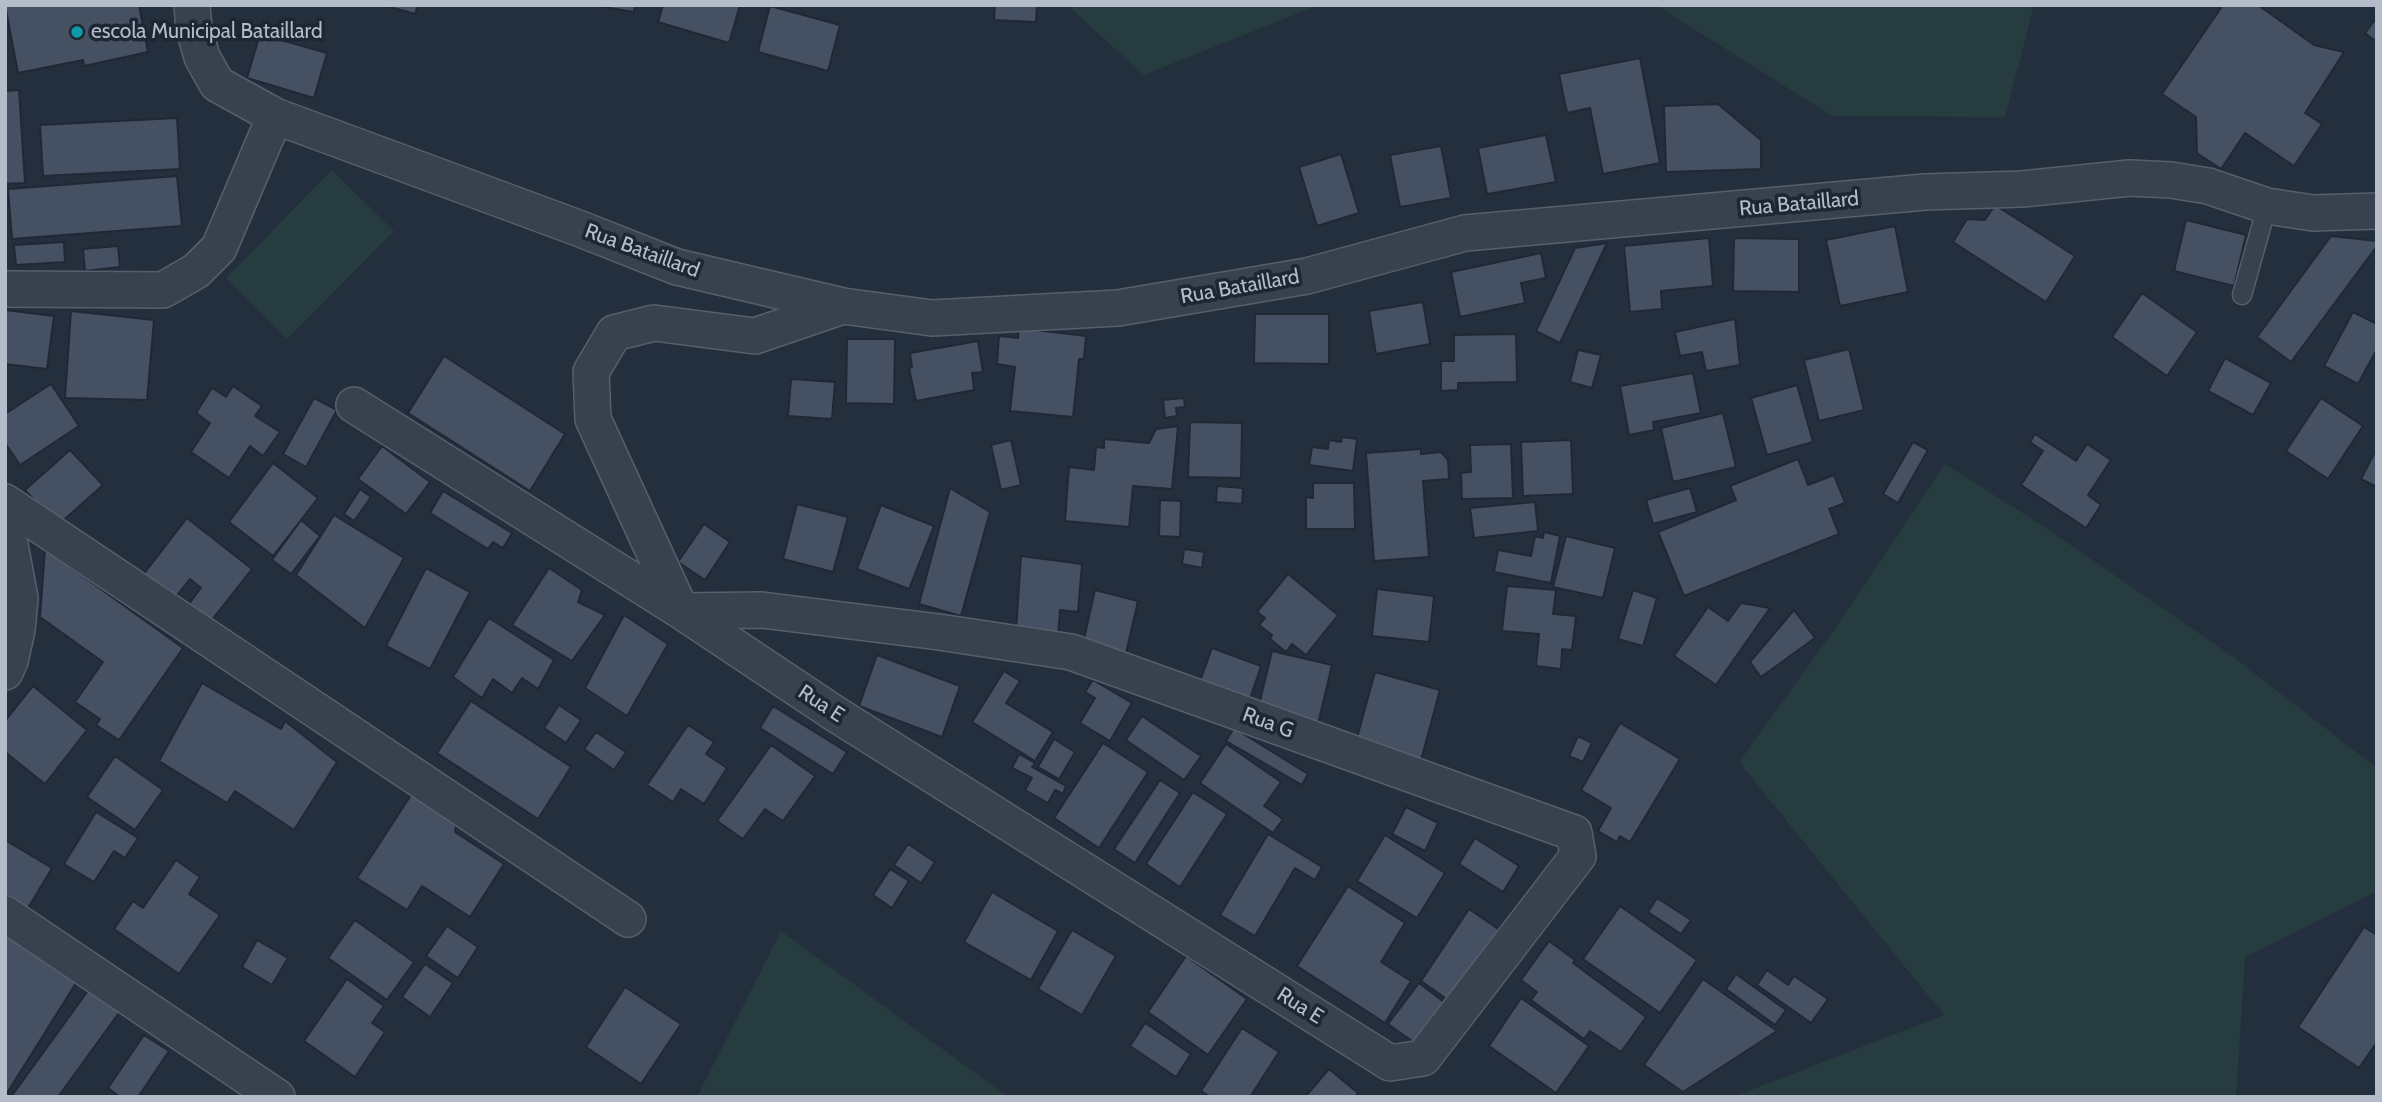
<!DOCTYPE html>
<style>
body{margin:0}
#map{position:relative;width:2382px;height:1102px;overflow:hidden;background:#242f3e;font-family:Cabin,sans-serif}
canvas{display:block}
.frame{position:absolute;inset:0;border:7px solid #b4bcc9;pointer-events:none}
</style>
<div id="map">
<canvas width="2382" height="1102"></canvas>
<div class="frame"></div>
</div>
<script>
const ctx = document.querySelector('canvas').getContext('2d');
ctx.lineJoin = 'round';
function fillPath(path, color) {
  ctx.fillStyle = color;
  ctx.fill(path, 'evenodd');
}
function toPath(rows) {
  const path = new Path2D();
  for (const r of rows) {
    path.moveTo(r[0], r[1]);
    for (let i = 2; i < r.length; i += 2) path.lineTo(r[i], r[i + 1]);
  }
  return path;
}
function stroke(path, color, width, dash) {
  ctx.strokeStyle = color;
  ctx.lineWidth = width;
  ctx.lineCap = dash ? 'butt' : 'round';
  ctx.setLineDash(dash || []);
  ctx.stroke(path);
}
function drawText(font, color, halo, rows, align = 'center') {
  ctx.font = font + ' Cabin,sans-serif';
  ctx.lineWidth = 7;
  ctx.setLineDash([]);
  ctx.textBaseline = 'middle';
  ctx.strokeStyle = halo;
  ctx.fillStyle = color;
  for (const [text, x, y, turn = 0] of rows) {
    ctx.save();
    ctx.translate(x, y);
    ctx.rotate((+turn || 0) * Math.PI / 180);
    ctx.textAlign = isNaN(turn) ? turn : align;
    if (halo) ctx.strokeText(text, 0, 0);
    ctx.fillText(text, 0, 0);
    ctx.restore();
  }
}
fillPath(toPath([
 [1067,5,1319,5,1144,75],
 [1656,5,2034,5,2005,117,1832,116],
 [332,170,394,231,287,339,226,278],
 [1945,464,2043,526,2232,656,2377,768,2377,891,2245,957,2236,1097,1733,1097,1944,1015,1739,762,1832,633],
 [781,931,1008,1097,697,1097]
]), '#263c3f');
const building = toPath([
 [5,5,139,5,148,52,84,66,83,60,18,73,5,5],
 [383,5,418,5,415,14,383,5],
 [592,5,635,5,634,12,592,5],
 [663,5,740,5,729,43,658,22,663,5],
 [995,5,1037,5,1036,22,994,20,995,5],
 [2223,5,2258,5,2314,45,2344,52,2305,113,2322,124,2294,166,2245,133,2221,169,2197,153,2196,117,2162,94,2223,5],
 [770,6,840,25,828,71,758,52,770,6],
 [2377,17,2377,42,2365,33,2377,17],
 [260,34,327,53,314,98,247,78,260,34],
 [1640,58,1660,163,1603,174,1590,108,1567,113,1559,74,1640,58],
 [19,90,25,183,5,184,5,91,19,90],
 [1718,104,1761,140,1761,169,1666,172,1664,106,1718,104],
 [177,118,180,169,43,176,40,125,177,118],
 [1546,135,1556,182,1487,194,1478,148,1546,135],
 [1441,146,1451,198,1400,207,1390,155,1441,146],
 [1341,154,1359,213,1317,226,1299,167,1341,154],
 [177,176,182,226,12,239,8,189,177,176],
 [1995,205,2075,256,2046,302,1953,242,1967,219,1985,220,1995,205],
 [2186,220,2246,235,2234,286,2174,271,2186,220],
 [1895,226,1908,292,1840,306,1826,240,1895,226],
 [2331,236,2377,241,2377,246,2291,362,2257,337,2331,236],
 [1709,238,1713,286,1661,291,1662,309,1630,312,1624,246,1709,238],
 [1734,238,1799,239,1799,292,1733,291,1734,238],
 [64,242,65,262,16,265,14,245,64,242],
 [1607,243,1560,343,1536,331,1575,248,1607,243],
 [118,246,120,267,85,271,83,249,118,246],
 [1541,253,1546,278,1521,283,1525,303,1460,317,1451,272,1541,253],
 [2142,293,2197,332,2167,376,2112,337,2142,293],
 [1423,302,1430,344,1376,354,1369,311,1423,302],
 [5,310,54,316,47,369,5,364,5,310],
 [71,311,154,320,147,400,65,398,71,311],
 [2353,312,2377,324,2377,349,2358,384,2324,366,2353,312],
 [1255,314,1329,314,1329,364,1254,363,1255,314],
 [1735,319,1740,365,1706,371,1702,352,1680,356,1675,332,1735,319],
 [1019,328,1086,336,1084,359,1079,359,1073,417,1010,411,1015,367,997,364,999,336,1018,338,1019,328],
 [1516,334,1517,382,1458,383,1458,390,1441,391,1441,361,1454,361,1454,335,1516,334],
 [847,339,895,339,894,404,846,403,847,339],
 [978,341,983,372,972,373,974,390,916,401,909,368,912,367,910,353,978,341],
 [1849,349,1864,410,1819,421,1804,360,1849,349],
 [1578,350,1601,355,1592,388,1570,382,1578,350],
 [444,356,565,434,530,491,408,413,444,356],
 [2225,358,2271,383,2253,415,2208,391,2225,358],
 [1693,373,1701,413,1653,422,1654,430,1629,435,1620,386,1693,373],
 [791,379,835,382,832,419,788,416,791,379],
 [51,384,79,426,20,465,5,443,5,414,51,384],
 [1797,385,1813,442,1767,455,1751,398,1797,385],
 [233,386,262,406,255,416,280,432,263,456,250,446,229,478,191,452,210,423,196,413,212,388,226,397,233,386],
 [314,398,337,410,306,467,283,454,314,398],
 [1184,398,1185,407,1176,408,1177,416,1165,418,1163,400,1184,398],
 [2321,398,2363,426,2328,479,2286,451,2321,398],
 [1723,413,1736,467,1673,482,1661,428,1723,413],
 [1190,422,1242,423,1241,478,1188,477,1190,422],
 [1178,426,1172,489,1133,486,1129,527,1065,521,1069,467,1094,470,1096,447,1104,448,1104,439,1149,443,1156,429,1178,426],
 [2035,434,2076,461,2087,444,2111,460,2088,495,2101,505,2086,528,2021,485,2043,451,2030,442,2035,434],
 [1342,437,1357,439,1353,471,1309,465,1312,447,1328,449,1329,440,1341,442,1342,437],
 [1011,440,1021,485,1001,490,991,445,1011,440],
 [1571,440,1573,494,1523,496,1521,442,1571,440],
 [1913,442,1928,450,1898,503,1883,494,1913,442],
 [1511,444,1513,498,1462,499,1461,473,1471,472,1470,445,1511,444],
 [382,446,430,482,406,514,358,479,382,446],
 [2377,448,2377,487,2361,479,2377,448],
 [1421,449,1421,454,1441,452,1448,460,1449,479,1423,481,1429,557,1374,561,1366,453,1421,449],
 [70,450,103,485,57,526,25,490,70,450],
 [1798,459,1808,485,1834,475,1845,503,1829,509,1839,534,1684,596,1658,532,1736,500,1730,486,1798,459],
 [273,463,318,498,273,556,229,522,273,463],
 [1313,483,1354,483,1355,529,1306,529,1306,497,1313,498,1313,483],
 [1217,486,1243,488,1242,504,1216,502,1217,486],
 [950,488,990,512,961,616,919,604,950,488],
 [1690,488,1697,512,1653,524,1646,500,1690,488],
 [360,489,371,497,354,521,344,514,360,489],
 [443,491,512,533,503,548,493,542,488,549,430,513,443,491],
 [1160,500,1181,501,1180,537,1159,536,1160,500],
 [1535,502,1538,531,1474,538,1470,508,1535,502],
 [797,504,848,517,833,572,783,559,797,504],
 [881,505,934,526,909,589,857,569,881,505],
 [334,515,404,558,365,628,296,575,334,515],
 [187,518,252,569,207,626,185,609,201,588,190,579,174,599,143,575,187,518],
 [301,520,320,536,291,574,272,560,301,520],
 [704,524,730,542,705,580,678,562,704,524],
 [1544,532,1560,536,1551,583,1494,572,1498,550,1531,556,1535,536,1543,538,1544,532],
 [1566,536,1615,548,1603,598,1553,587,1566,536],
 [45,549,183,648,119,740,96,725,100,719,75,702,103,662,40,617,45,549],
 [1184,549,1204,552,1202,568,1182,564,1184,549],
 [1021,556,1082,564,1078,612,1060,610,1058,638,1016,631,1021,556],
 [426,568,470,592,430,669,386,646,426,568],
 [549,568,582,590,578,602,605,615,572,661,512,625,549,568],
 [1288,574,1338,615,1306,655,1292,644,1286,652,1270,639,1272,635,1259,625,1265,618,1257,612,1288,574],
 [1507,586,1556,590,1553,614,1576,616,1572,650,1562,649,1561,669,1536,666,1539,634,1502,631,1507,586],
 [1377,589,1434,596,1429,642,1372,636,1377,589],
 [1095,590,1138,601,1126,653,1083,643,1095,590],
 [1633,590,1657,598,1643,646,1618,639,1633,590],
 [1741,603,1770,608,1716,685,1674,656,1708,607,1728,621,1741,603],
 [1794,610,1815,638,1761,677,1750,662,1794,610],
 [624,615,668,644,627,716,585,688,624,615],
 [489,618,554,660,538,689,522,678,512,693,493,679,482,698,453,677,489,618],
 [1212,648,1261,666,1249,702,1199,684,1212,648],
 [1272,651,1332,665,1318,724,1258,709,1272,651],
 [877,655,960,686,942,737,859,706,877,655],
 [1004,671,1020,681,1006,703,1053,732,1035,761,972,722,1004,671],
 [1375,672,1440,690,1420,764,1355,745,1375,672],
 [1093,680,1132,703,1110,741,1080,723,1095,698,1085,692,1093,680],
 [202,683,281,729,285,721,337,762,294,830,235,791,227,803,159,761,202,683],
 [33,686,87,730,45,784,5,752,5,721,33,686],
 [471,701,571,767,538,819,437,753,471,701],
 [559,705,581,720,566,743,544,728,559,705],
 [773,706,847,752,833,774,760,728,773,706],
 [1142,716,1201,756,1184,780,1126,740,1142,716],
 [1620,723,1680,759,1630,842,1620,836,1617,842,1598,831,1611,808,1581,790,1620,723],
 [688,725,714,742,706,754,727,768,704,804,681,789,673,802,647,785,688,725],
 [1234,728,1308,774,1302,785,1226,741,1234,728],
 [596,732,626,752,614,770,584,749,596,732],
 [1578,736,1592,743,1583,762,1569,756,1578,736],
 [1054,739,1075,752,1059,779,1038,767,1054,739],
 [1103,743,1148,772,1099,848,1054,818,1103,743],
 [1226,744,1281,782,1264,806,1283,819,1273,833,1200,783,1226,744],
 [771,745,815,776,783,821,765,809,743,839,717,821,771,745],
 [1019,754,1035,763,1032,767,1066,786,1063,794,1055,790,1048,803,1025,790,1032,778,1012,768,1019,754],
 [115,756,163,790,135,830,87,797,115,756],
 [1160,780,1180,793,1135,863,1114,849,1160,780],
 [413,792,457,821,455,832,504,864,470,917,422,886,407,910,357,878,413,792],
 [1193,792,1227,814,1180,887,1146,864,1193,792],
 [1406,807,1438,823,1425,851,1392,834,1406,807],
 [96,812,138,838,125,858,114,851,94,882,64,864,96,812],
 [1268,834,1322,867,1315,880,1295,868,1255,936,1220,915,1268,834],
 [1385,835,1445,873,1417,918,1357,881,1385,835],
 [1475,838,1519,866,1503,892,1459,864,1475,838],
 [5,840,52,868,25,913,5,901,5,840],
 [908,844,935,862,921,883,894,865,908,844],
 [176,860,200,877,189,894,220,915,179,974,114,929,133,901,143,908,176,860],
 [890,869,909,881,892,908,873,895,890,869],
 [1348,886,1405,923,1381,962,1411,981,1385,1023,1297,966,1348,886],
 [992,892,1058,931,1031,980,964,942,992,892],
 [1657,898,1691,920,1681,934,1648,912,1657,898],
 [1620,906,1697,960,1660,1013,1583,959,1620,906],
 [1469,909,1504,933,1455,1005,1421,981,1469,909],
 [355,920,414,962,387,1000,328,958,355,920],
 [447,926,478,947,458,978,426,956,447,926],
 [2364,927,2377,935,2377,1042,2359,1068,2298,1027,2364,927],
 [1072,930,1116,956,1082,1015,1038,989,1072,930],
 [5,934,78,980,7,1093,5,1091,5,934],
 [257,940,288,958,272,985,242,967,257,940],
 [1549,941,1575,960,1573,963,1646,1017,1621,1052,1590,1031,1584,1039,1531,1000,1537,992,1521,980,1549,941],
 [1186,956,1247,999,1208,1055,1148,1012,1186,956],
 [425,964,453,983,430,1017,402,997,425,964],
 [1767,970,1788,985,1794,976,1828,999,1811,1023,1757,985,1767,970],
 [1736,974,1786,1010,1775,1025,1726,989,1736,974],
 [347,979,384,1006,372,1023,385,1032,355,1077,304,1041,347,979],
 [1703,979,1777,1031,1683,1092,1644,1065,1703,979],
 [1419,983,1449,1006,1419,1046,1388,1024,1419,983],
 [625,987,681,1024,641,1084,586,1047,625,987],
 [90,988,121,1010,58,1097,11,1097,90,988],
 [1521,998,1589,1046,1556,1093,1489,1046,1521,998],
 [1145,1023,1191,1054,1176,1077,1130,1046,1145,1023],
 [1242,1028,1279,1052,1250,1097,1211,1097,1201,1091,1242,1028],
 [144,1035,169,1051,138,1097,120,1097,108,1088,144,1035],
 [1329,1069,1358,1093,1355,1097,1305,1097,1329,1069]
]);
fillPath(building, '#455162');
stroke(building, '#1f2835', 2);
const service = toPath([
 [2242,295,2267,206]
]);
const minor = toPath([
 [192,5,194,29,202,57,217,84,275,116,578,228,677,267,843,306,932,318,1118,308,1307,276,1465,233,1925,192,2022,189,2130,178,2171,180,2208,186,2267,206,2313,213,2377,211],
 [5,289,163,290,196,271,219,248,275,116],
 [354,405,681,611,762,610,939,632,1071,652,1574,833,1578,856,1423,1058,1390,1063,834,713,681,611,593,419,591,372,614,333,654,323,755,336,843,306],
 [5,502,628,919],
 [5,518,20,598,17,630,10,661,5,672],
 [5,914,277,1097]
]);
stroke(service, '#565f6c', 21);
stroke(minor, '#565f6c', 38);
stroke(service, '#38414e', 18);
stroke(minor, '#38414e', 35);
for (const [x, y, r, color] of [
 [77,32,7,"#0f9aa8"]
]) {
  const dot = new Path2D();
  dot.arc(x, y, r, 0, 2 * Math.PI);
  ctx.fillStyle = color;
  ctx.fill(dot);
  stroke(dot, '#1d2633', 2.5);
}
drawText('21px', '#b4bcc9', '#1d2633', [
 ["escola Municipal Bataillard",91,32]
], 'left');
drawText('21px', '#b4bcc9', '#1d2633', [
 ["Rua Bataillard",1799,204,-5],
 ["Rua Bataillard",642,251,20],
 ["Rua Bataillard",1240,287,-10],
 ["Rua E",821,704,33],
 ["Rua G",1268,723,20],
 ["Rua E",1300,1006,32]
]);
</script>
